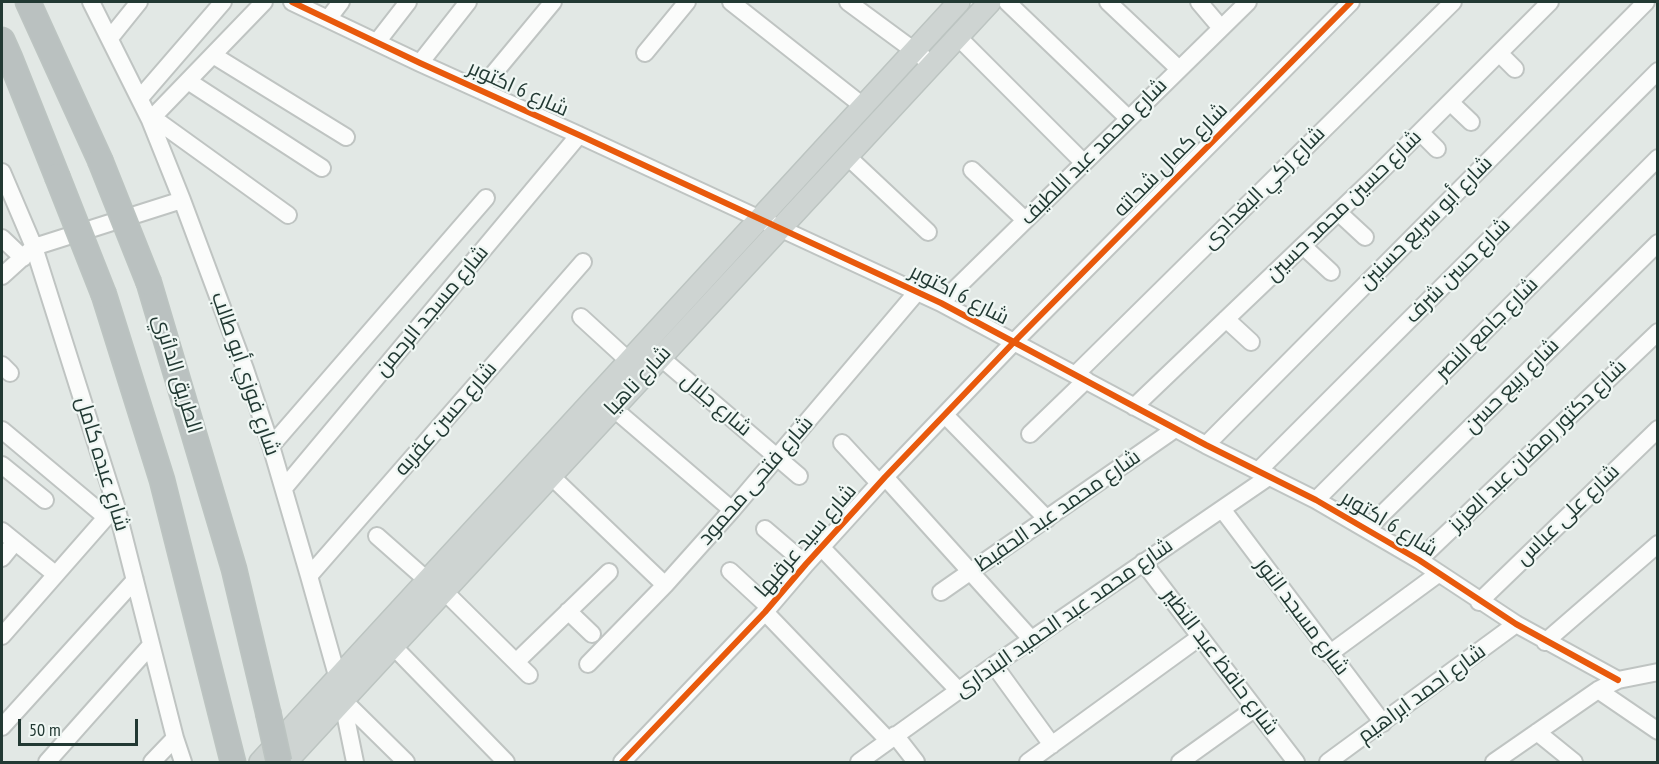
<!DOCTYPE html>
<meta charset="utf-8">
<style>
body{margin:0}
#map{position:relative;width:1659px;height:764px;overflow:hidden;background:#e2e8e5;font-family:"PT Sans Narrow",sans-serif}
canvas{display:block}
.frame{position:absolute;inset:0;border:3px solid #223933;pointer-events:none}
.scale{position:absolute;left:18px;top:719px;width:120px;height:27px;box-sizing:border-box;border:3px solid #223933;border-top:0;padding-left:8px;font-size:18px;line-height:21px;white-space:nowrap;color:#223933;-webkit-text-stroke:4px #f0f7f4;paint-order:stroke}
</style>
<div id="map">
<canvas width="1659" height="764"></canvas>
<div class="frame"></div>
<div class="scale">50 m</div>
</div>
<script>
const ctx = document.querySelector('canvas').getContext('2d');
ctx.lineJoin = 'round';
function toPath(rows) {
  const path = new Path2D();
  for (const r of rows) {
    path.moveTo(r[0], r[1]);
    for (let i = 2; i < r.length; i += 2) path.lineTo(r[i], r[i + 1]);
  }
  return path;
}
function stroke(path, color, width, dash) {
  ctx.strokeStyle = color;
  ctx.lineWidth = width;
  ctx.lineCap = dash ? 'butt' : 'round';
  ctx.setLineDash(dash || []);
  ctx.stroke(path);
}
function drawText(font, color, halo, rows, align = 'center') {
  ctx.font = font + ' "PT Sans Narrow",Cairo,sans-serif';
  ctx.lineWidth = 4.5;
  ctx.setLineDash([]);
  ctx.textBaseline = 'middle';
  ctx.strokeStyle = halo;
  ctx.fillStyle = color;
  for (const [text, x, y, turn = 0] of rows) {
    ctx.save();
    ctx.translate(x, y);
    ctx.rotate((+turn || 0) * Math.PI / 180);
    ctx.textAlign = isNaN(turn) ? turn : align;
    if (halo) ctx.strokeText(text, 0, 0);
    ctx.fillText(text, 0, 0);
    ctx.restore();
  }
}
const minor = toPath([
 [91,2,150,120,182,200,245,369,271,446,309,576,338,679,355,762],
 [292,2,420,63,579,135,941,303,1206,445,1316,500,1419,560,1516,624,1618,680],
 [731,2,863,106],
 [848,2,924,58],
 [1007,2,1128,118],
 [1108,2,1179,69],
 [1199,2,1221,28],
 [328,19,341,2],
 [958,37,1083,162],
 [110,38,139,2],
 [377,42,408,2],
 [645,53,687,2],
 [1499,53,1515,69],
 [213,55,346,137],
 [420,63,468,2],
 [188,81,322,168],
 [480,90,553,2],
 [140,98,223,2],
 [1450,102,1471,122],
 [152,117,288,215],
 [150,120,264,2],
 [1420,132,1437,149],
 [848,157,928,232],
 [972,170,1025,220],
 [2,172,34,247,116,506,175,738,183,762],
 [1338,212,1365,237],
 [2,238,23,258],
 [1303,246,1331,272],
 [2,276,34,247,182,200],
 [941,303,1248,2],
 [581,317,629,361],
 [1226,319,1251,342],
 [660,357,799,476],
 [2,365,10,373],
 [1075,375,1453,2],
 [1134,407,1378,174,1550,2],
 [613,408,732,510],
 [945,415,1047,519],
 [2,430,106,517],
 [1030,434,1086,380],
 [842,443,879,483],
 [1206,445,1646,2],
 [271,446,486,198],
 [2,465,45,500],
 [1258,471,1658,71],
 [551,476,665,585],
 [885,477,1032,640],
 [284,488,579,135],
 [1316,500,1658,158],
 [1222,509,1383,723],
 [765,529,806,564],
 [1367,529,1658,243],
 [2,531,55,574],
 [377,536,428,581],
 [821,547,959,691],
 [2,558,15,542],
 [1419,560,1658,332],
 [1143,562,1296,762],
 [730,571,769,607],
 [309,576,583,262],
 [444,591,529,675],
 [941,592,1175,429],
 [1479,602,1658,429],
 [568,611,592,634],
 [765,612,888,740],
 [2,636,116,506],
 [1545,642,1658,544],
 [393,646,506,762],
 [1329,654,1438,574],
 [516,662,609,572],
 [588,664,665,585,732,510,917,292],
 [994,665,1052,745],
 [1598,690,1658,731],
 [343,700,406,762],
 [2,727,135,580],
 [1537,732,1574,762],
 [895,735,916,762],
 [47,762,151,645],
 [152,762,175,738],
 [622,762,765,612,806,564,885,477,1014,342,1351,2],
 [859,762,994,665,1270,476],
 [1028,762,1200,637],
 [1180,762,1254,709],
 [1328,762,1516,624],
 [1494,762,1598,690,1618,680,1658,672]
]);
const major = toPath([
 [260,762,959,2],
 [286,762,990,2]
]);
const highway = toPath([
 [28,2,100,160],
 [2,40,10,58,57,176],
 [149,283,234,569,268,712],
 [104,295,162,480,233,762]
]);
stroke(minor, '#bfc4c2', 20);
stroke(major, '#bcc4c1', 24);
stroke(highway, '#bcc4c1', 27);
stroke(minor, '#fbfcfb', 16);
stroke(major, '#ced4d2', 21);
stroke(highway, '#bac1c0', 24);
const highwayBridge = toPath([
 [100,160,149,283],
 [57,176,104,295],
 [268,712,279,762]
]);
stroke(highwayBridge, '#bcc4c1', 27, []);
stroke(highwayBridge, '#bac1c0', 24);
stroke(toPath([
 [292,2,420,63,579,135,941,303,1206,445,1316,500,1419,560,1516,624,1618,680],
 [622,762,765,612,806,564,885,477,1014,342,1351,2]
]), '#e8590c', 6);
drawText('21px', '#223933', '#f0f7f4', [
 ["شارع 6 اكتوبر",518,89,24],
 ["شارع محمد عبد اللطيف",1094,152,-45],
 ["شارع كمال شحاته",1171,160,-45],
 ["شارع زكي البغدادى",1264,188,-45],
 ["شارع حسين محمد حسين",1344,206,-44],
 ["شارع أبو سريع حسنين",1426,223,-45],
 ["شارع حسن شرف",1458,271,-45],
 ["شارع 6 اكتوبر",959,295,27],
 ["شارع مسجد الرحمن",432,311,-50],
 ["شارع جامع النصر",1487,329,-45],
 ["الطريق الدائري",177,374,73],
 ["شارع فوزي أبو طالب",245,374,71],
 ["شارع ناهيا",638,381,-47],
 ["شارع ربيع حسن",1512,386,-45],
 ["شارع جلال",716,405,40],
 ["شارع حسن عقربه",446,419,-49],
 ["شارع دكتور رمضان عبد العزيز",1538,446,-44],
 ["شارع عبده كامل",102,464,73],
 ["شارع فتحى محمود",756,481,-49],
 ["شارع محمد عبد الحفيظ",1058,511,-35],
 ["شارع على عباس",1568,515,-44],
 ["شارع 6 اكتوبر",1389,524,31],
 ["شارع سيد عرقبها",806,541,-49],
 ["شارع مسجد النور",1302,617,53],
 ["شارع محمد عبد الحميد البندارى",1064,618,-35],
 ["شارع حافظ عبد النظير",1220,662,53],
 ["شارع احمد ابراهيم",1422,694,-36]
]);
</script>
